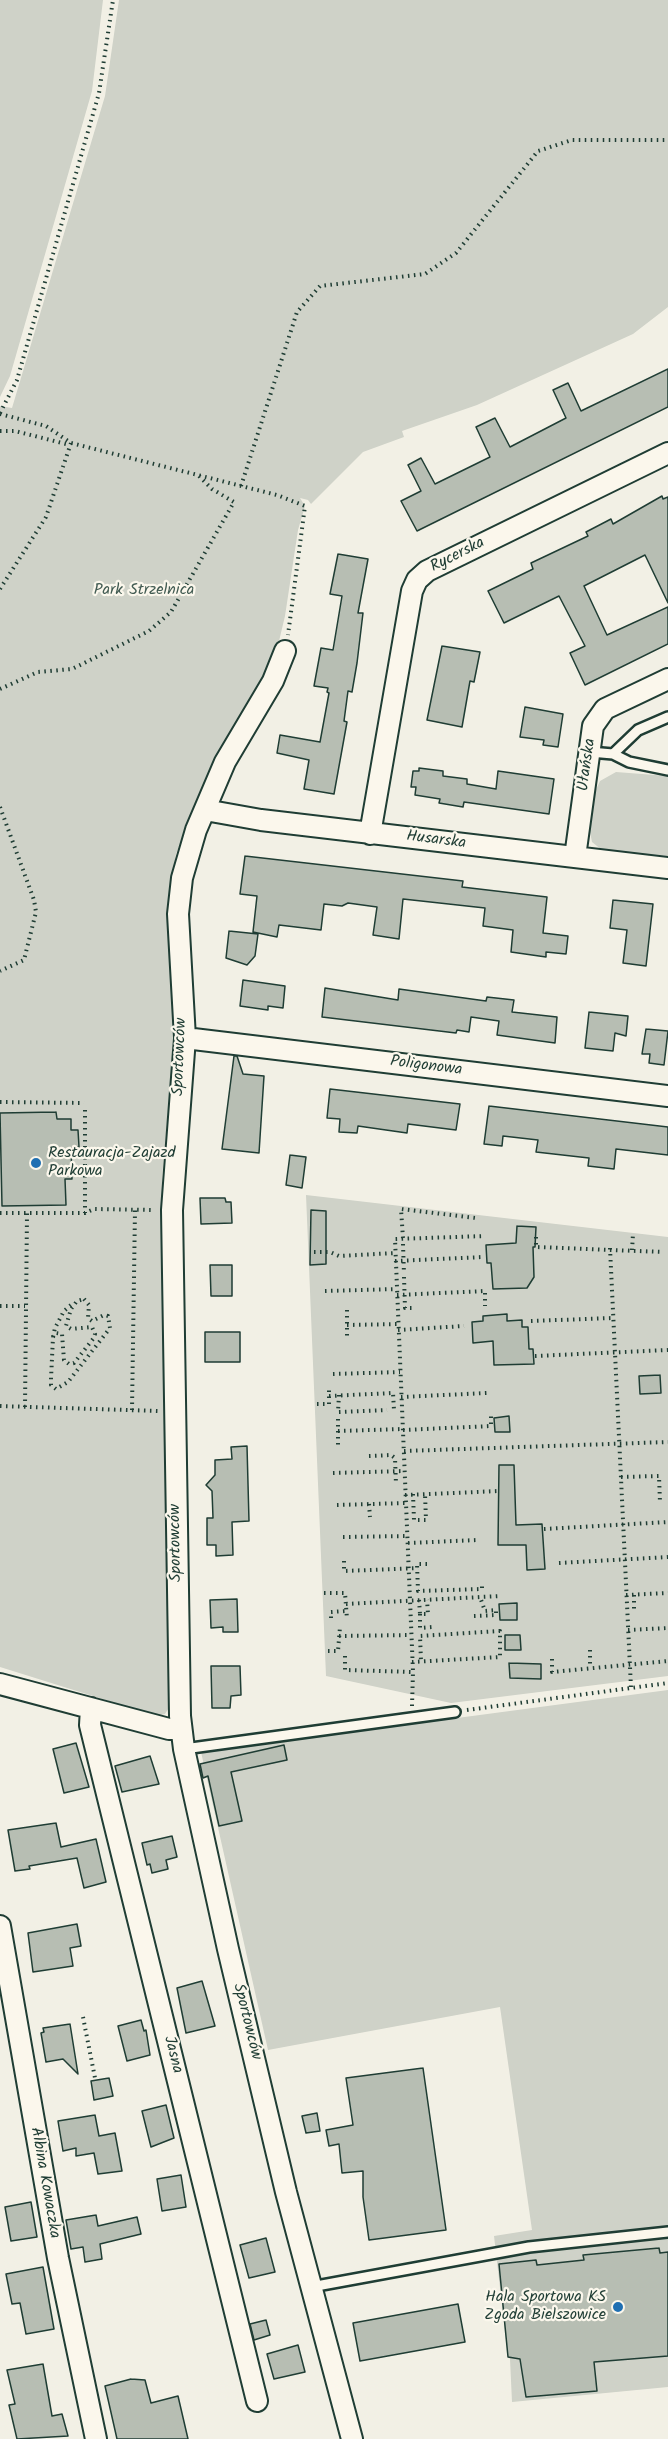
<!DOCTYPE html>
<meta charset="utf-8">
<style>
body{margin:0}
canvas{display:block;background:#f2f0e5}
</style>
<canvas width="668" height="2439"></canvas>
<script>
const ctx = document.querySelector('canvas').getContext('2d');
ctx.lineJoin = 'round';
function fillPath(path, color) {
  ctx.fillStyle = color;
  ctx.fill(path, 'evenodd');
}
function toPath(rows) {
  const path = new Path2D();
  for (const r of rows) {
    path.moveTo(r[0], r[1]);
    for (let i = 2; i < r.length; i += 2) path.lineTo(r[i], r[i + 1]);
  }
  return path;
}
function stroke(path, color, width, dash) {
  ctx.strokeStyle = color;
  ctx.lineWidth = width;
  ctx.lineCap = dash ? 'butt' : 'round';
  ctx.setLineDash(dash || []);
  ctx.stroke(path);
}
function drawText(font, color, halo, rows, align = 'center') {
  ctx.font = font + ' Kalam,sans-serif';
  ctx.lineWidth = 4.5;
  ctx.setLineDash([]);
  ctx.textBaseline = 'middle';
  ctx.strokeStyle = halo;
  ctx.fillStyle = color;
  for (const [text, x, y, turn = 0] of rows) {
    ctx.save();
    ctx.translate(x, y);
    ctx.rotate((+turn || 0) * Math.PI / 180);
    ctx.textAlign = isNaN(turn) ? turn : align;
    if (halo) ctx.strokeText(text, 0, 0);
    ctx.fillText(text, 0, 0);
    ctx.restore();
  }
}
fillPath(toPath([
 [0,0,103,0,92,91,10,376,0,397],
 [119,0,668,0,668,307,633,334,477,405,402,431,404,437,363,452,311,504,308,500,300,498,305,506,298,530,285,616,275,658,267,678,210,770,176,854,170,896,173,1017,172,1065,162,1178,172,1703,165,1714,157,1716,0,1667,0,406,12,408,105,96],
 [616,772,668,776,668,858,602,850,592,842,590,832,595,792,600,781],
 [306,1195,668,1237,668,1676,451,1703,326,1676],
 [668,1690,668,2387,512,2402,510,2359,508,2357,494,2236,532,2230,500,2007,268,2050,201,1752]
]), '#cfd2c8');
const building = toPath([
 [668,369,668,407,417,531,401,501,421,491,408,465,421,458,435,484,490,457,476,427,495,418,510,447,566,418,553,390,568,383,581,411,668,369],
 [662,496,663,499,668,497,668,603,645,555,584,586,607,635,668,607,668,644,585,685,570,653,585,646,559,596,504,623,488,591,533,569,531,563,588,536,586,532,611,519,613,524,662,496],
 [338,554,368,559,358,613,363,613,357,663,352,692,348,691,344,721,347,722,334,794,304,789,309,760,277,753,280,735,320,742,329,693,327,692,328,688,314,686,321,648,333,650,342,596,330,594,338,554],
 [442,646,480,652,474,682,470,681,462,727,427,720,442,646],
 [525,707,563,714,558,747,543,745,544,740,520,737,525,707],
 [419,768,443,771,443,776,467,779,467,784,496,789,498,771,554,779,549,814,464,802,463,807,439,803,440,799,415,795,416,787,411,787,413,771,419,771,419,768],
 [245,856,463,881,462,887,547,897,543,933,568,936,566,954,546,952,546,957,511,952,513,930,483,926,485,908,403,899,399,939,373,935,377,907,348,903,342,906,324,904,321,930,279,925,277,937,253,932,257,896,240,894,245,856],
 [613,900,653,904,646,966,623,963,627,930,610,928,613,900],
 [229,931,258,934,255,956,247,965,226,958,229,931],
 [243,980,285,986,283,1008,268,1006,268,1010,240,1006,243,980],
 [325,988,398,1000,399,989,486,1001,487,997,514,1000,512,1012,557,1017,555,1043,497,1035,499,1021,471,1017,469,1032,457,1030,456,1033,322,1017,325,988],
 [589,1012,628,1016,626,1036,615,1033,613,1051,585,1048,589,1012],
 [646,1029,668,1031,664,1065,649,1063,650,1054,642,1054,646,1029],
 [234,1056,237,1056,243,1074,264,1076,259,1153,222,1149,234,1056],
 [330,1089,460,1104,456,1130,408,1124,407,1133,358,1126,357,1133,339,1132,340,1119,327,1118,330,1089],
 [489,1106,668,1127,668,1155,616,1149,614,1169,588,1166,589,1158,536,1152,538,1140,503,1136,502,1146,484,1144,489,1106],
 [56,1112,57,1119,71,1119,71,1130,78,1130,79,1147,71,1148,72,1179,65,1179,66,1205,2,1206,0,1113,56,1112],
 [290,1155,306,1157,302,1188,286,1185,290,1155],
 [200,1198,225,1198,226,1202,231,1202,232,1223,201,1224,200,1198],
 [311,1210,326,1211,326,1264,310,1265,311,1210],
 [517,1226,536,1227,535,1247,533,1247,534,1277,527,1288,493,1289,491,1263,487,1263,486,1245,516,1243,517,1226],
 [210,1265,232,1265,232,1296,211,1296,210,1265],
 [507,1314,507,1321,522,1320,522,1327,528,1327,529,1349,533,1349,534,1364,494,1365,493,1341,473,1343,472,1322,483,1321,483,1316,507,1314],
 [205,1332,240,1332,240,1362,205,1362,205,1332],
 [660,1375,661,1393,640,1394,639,1376,660,1375],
 [509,1416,510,1432,495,1432,494,1418,509,1416],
 [247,1446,249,1521,232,1522,233,1555,216,1556,216,1545,207,1545,207,1518,213,1518,212,1491,206,1485,215,1475,215,1460,232,1459,231,1447,247,1446],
 [499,1465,514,1465,516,1525,542,1524,545,1569,527,1570,526,1545,498,1545,499,1465],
 [237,1599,238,1632,223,1632,223,1627,211,1628,210,1600,237,1599],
 [517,1603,517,1620,500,1620,499,1604,517,1603],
 [505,1635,520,1635,521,1650,505,1650,505,1635],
 [509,1663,541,1664,541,1679,510,1678,509,1663],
 [211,1666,240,1666,241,1695,231,1696,230,1708,212,1708,211,1666],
 [76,1743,89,1787,64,1793,53,1749,76,1743],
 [284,1745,287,1760,231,1772,242,1821,219,1826,208,1776,203,1778,200,1764,284,1745],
 [150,1756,159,1784,122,1792,115,1766,150,1756],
 [56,1823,61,1847,96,1839,106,1882,84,1888,77,1858,29,1866,30,1869,15,1871,8,1830,56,1823],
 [172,1836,177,1857,166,1860,168,1869,152,1873,150,1864,147,1865,142,1843,172,1836],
 [77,1924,81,1946,70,1948,73,1966,33,1972,28,1933,77,1924],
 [202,1981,215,2026,186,2033,177,1988,202,1981],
 [141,2020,144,2031,146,2030,150,2055,127,2061,118,2026,141,2020],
 [70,2024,78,2074,63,2059,46,2062,41,2033,44,2032,43,2028,70,2024],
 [423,2068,446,2230,369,2240,363,2197,363,2171,342,2173,339,2144,329,2146,326,2130,353,2125,346,2078,423,2068],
 [109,2078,113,2096,94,2100,91,2081,109,2078],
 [166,2105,174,2138,151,2147,142,2111,166,2105],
 [317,2113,320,2131,306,2133,302,2116,317,2113],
 [95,2115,99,2136,115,2133,122,2171,98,2174,94,2153,76,2156,76,2148,63,2151,58,2121,95,2115],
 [181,2175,186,2207,162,2211,157,2179,181,2175],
 [31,2202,37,2237,11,2241,5,2207,31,2202],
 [96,2215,98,2226,137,2217,141,2234,100,2244,102,2259,85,2262,83,2247,71,2249,66,2220,96,2215],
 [266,2238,275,2272,249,2278,240,2245,266,2238],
 [659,2248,660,2253,668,2252,668,2356,594,2362,597,2391,526,2397,520,2359,508,2357,499,2264,536,2260,537,2265,584,2260,583,2255,659,2248],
 [43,2267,54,2329,26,2334,20,2303,12,2304,6,2274,43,2267],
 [458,2304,465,2342,360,2361,353,2323,458,2304],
 [266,2320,270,2335,254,2340,250,2324,266,2320],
 [298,2345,305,2372,274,2379,267,2354,298,2345],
 [43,2364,52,2416,62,2414,68,2436,17,2439,9,2405,15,2404,7,2370,43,2364],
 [131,2379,145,2380,151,2403,178,2396,188,2439,117,2439,105,2386,131,2379]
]);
fillPath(building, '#b7beb3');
stroke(building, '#1f3d34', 1.5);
const service = toPath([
 [590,752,613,754,638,730,668,717],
 [613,754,629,762,668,770],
 [184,1749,455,1712],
 [311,2287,529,2247,668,2232]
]);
const minor = toPath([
 [285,651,273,681,225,762,196,830,182,878,178,914,185,1038,172,1210,180,1716,184,1749,228,1949,286,2192,352,2439],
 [205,810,261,820,668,868],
 [370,834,412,591,417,580,427,571,668,453],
 [575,857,593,726,605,709,668,679],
 [185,1038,668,1096],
 [0,1684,169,1729,181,1729],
 [91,1708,90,1725,257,2401],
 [0,1926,58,2258,96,2439]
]);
stroke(service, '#1f3d34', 14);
stroke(minor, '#1f3d34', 24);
stroke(toPath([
 [0,413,17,380,99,93,113,0],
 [0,414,46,426,71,443,277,495,305,506,288,635],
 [0,431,15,431,70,445],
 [241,486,297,312,320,286,425,274,456,253,538,151,572,140,668,140],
 [0,589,46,517,71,443],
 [0,689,38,672,72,669,149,631,171,612,234,502,212,489,199,476],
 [0,807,34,900,36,912,24,960,0,971],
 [0,1102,84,1103],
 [85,1110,85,1213],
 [0,1213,85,1213,94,1209,153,1210],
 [536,1237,536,1247,663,1252],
 [403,1238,401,1209,476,1218],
 [403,1244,404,1274],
 [610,1248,631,1688],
 [632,1250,633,1234],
 [314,1252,330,1252,339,1256,395,1253],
 [395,1261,483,1257],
 [404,1277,405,1308,413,1308],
 [325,1291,397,1289],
 [397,1295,485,1291,485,1306],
 [84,1299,89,1305,88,1318,92,1321,104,1315,108,1316,110,1328,68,1382,56,1389,51,1385,51,1379,53,1337,56,1333,62,1334,64,1360,69,1364,74,1363,93,1339,95,1334,92,1327,71,1329,66,1326,71,1309,77,1301,84,1299],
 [0,1306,25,1306],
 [347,1310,347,1340],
 [531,1321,613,1318],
 [347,1325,398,1324],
 [398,1330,464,1326],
 [53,1337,55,1328,64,1311,71,1305],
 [535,1356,668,1350],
 [333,1374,400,1372],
 [339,1395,338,1412,387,1410],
 [329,1396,393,1393,394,1410],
 [401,1397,487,1393],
 [317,1404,329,1404,329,1389],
 [0,1406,158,1411],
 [25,1407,27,1213],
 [132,1410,135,1210],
 [338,1419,338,1446],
 [403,1430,491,1426,491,1416],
 [338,1431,403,1429],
 [404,1451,668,1442],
 [369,1456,391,1455,395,1458,396,1484],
 [333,1473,404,1471],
 [621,1477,659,1476,660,1502],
 [413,1494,414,1520,426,1520,425,1494],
 [405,1495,499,1491],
 [369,1504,370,1517],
 [337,1505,406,1503],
 [544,1529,668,1522],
 [343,1537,407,1536],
 [408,1543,477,1540],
 [344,1561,344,1571,418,1568],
 [559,1563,668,1557],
 [427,1564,417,1564,418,1591,482,1589,482,1584],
 [324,1593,345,1593,347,1619],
 [626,1595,668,1593],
 [634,1595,634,1609],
 [419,1600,420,1614,428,1614,427,1600],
 [346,1604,500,1596],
 [420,1614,420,1628,432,1627],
 [474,1616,496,1615,496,1610,485,1611,480,1597],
 [331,1618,331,1612,346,1611],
 [628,1630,668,1628],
 [339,1636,411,1635],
 [590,1650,590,1668],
 [328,1651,338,1651,340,1627],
 [345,1656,345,1670,413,1672],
 [552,1659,552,1672,668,1661],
 [412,1662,500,1657,500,1631,420,1636,421,1661],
 [412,1706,413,1672,395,1239,485,1236],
 [467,1710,668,1683],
 [83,2017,95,2078]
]), '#1f3d34', 4, [1.5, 4.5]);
stroke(service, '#fbf7ec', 9);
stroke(minor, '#fbf7ec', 20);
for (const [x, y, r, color] of [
 [36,1163,6,"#1f6fb2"],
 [618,2307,6,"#1f6fb2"]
]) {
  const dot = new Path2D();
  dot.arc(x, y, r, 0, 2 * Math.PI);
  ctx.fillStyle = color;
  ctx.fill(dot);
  stroke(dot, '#fbf7ec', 2);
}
drawText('16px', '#1f3d34', '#fbf7ec', [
 ["Rycerska",458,556,-27],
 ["Ułańska",588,765,-82],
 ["Husarska",436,841,7],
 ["Sportowców",181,1057,-88],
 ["Poligonowa",426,1067,7],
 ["Sportowców",177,1543,-91],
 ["Sportowców",246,2022,76],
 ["Jasna",172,2055,76],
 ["Albina Kowaczka",44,2183,80]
]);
drawText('16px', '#425b52', '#fbf7ec', [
 ["Park Strzelnica",144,591]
]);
drawText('16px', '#1f3d34', '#fbf7ec', [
 ["Restauracja-Zajazd",48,1154],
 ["Parkowa",48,1172],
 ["Hala Sportowa KS",606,2298,"right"],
 ["Zgoda Bielszowice",606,2316,"right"]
], 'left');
</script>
